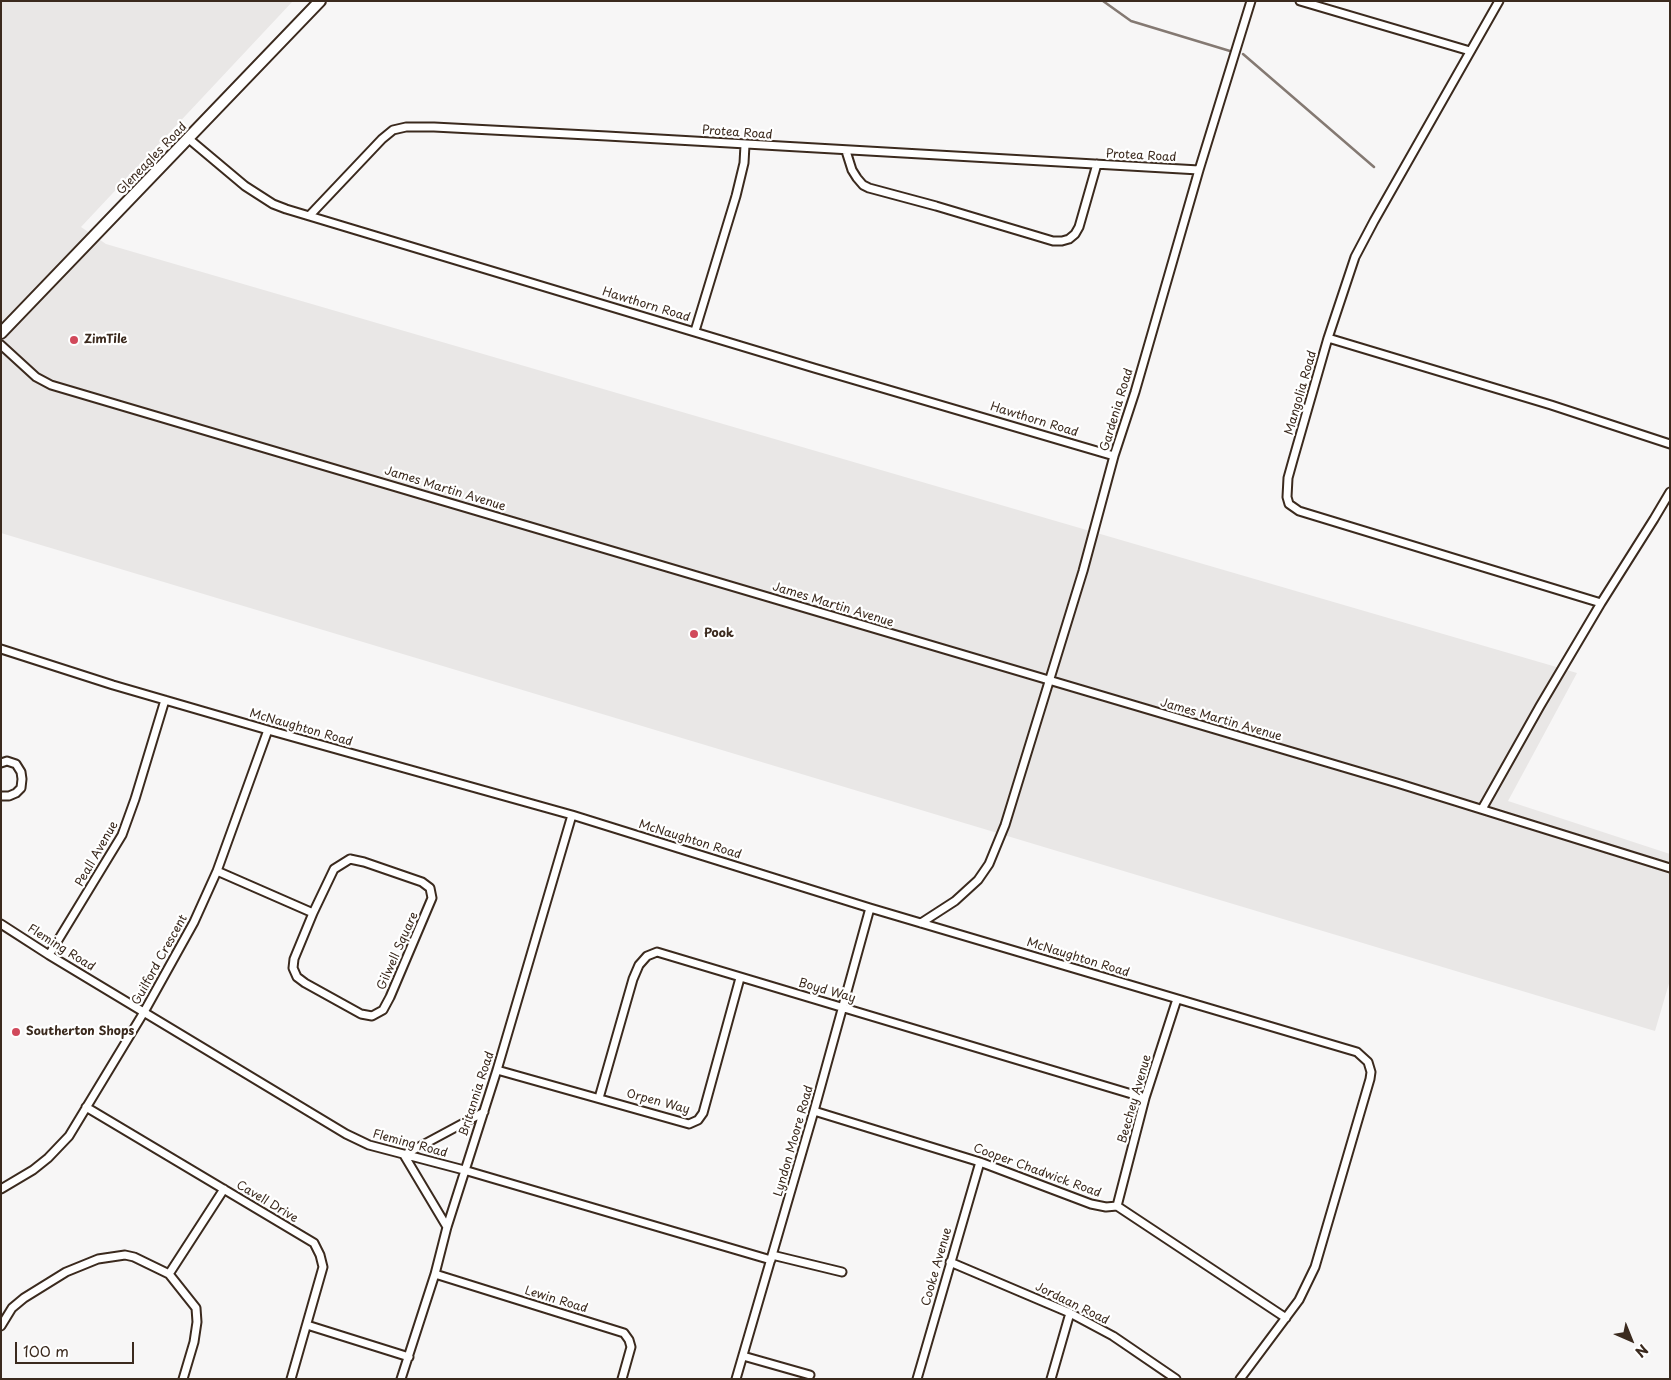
<!DOCTYPE html>
<style>
body{margin:0}
#map{position:relative;width:1671px;height:1380px;overflow:hidden;background:#f7f6f6;font-family:"Playpen Sans",sans-serif}
canvas{display:block}
.frame{position:absolute;inset:0;border:2px solid #3b2a1e;pointer-events:none}
.north{position:absolute;left:1606px;top:1315px;width:50px;height:50px;-webkit-text-stroke:4px #fff;paint-order:stroke;rotate:136deg;font-size:14px;font-weight:700;line-height:20px;text-align:center;color:#3b2a1e}
.north::after{content:'';display:block;margin:auto;width:18px;height:22px;background:#3b2a1e;clip-path:polygon(50% 0,100% 100%,50% 72%,0 100%)}
.scale{position:absolute;left:15px;top:1342px;width:119px;height:22px;box-sizing:border-box;border:2px solid #3b2a1e;border-top:0;padding-left:6px;font-size:15px;line-height:18px;white-space:nowrap;color:#3b2a1e;-webkit-text-stroke:4px #fff;paint-order:stroke}
</style>
<div id="map">
<canvas width="1671" height="1380"></canvas>
<div class="frame"></div>
<div class="north">N</div>
<div class="scale">100 m</div>
</div>
<script>
const ctx = document.querySelector('canvas').getContext('2d');
ctx.lineJoin = 'round';
function fillPath(path, color) {
  ctx.fillStyle = color;
  ctx.fill(path, 'evenodd');
}
function toPath(rows) {
  const path = new Path2D();
  for (const r of rows) {
    path.moveTo(r[0], r[1]);
    for (let i = 2; i < r.length; i += 2) path.lineTo(r[i], r[i + 1]);
  }
  return path;
}
function stroke(path, color, width, dash) {
  ctx.strokeStyle = color;
  ctx.lineWidth = width;
  ctx.lineCap = dash ? 'butt' : 'round';
  ctx.setLineDash(dash || []);
  ctx.stroke(path);
}
function drawText(font, color, halo, rows, align = 'center') {
  ctx.font = font + ' "Playpen Sans",sans-serif';
  ctx.lineWidth = 4.5;
  ctx.setLineDash([]);
  ctx.textBaseline = 'middle';
  ctx.strokeStyle = halo;
  ctx.fillStyle = color;
  for (const [text, x, y, turn = 0] of rows) {
    ctx.save();
    ctx.translate(x, y);
    ctx.rotate((+turn || 0) * Math.PI / 180);
    ctx.textAlign = isNaN(turn) ? turn : align;
    if (halo) ctx.strokeText(text, 0, 0);
    ctx.fillText(text, 0, 0);
    ctx.restore();
  }
}
fillPath(toPath([
 [1,1,293,1,81,227,106,244,1577,673,1508,801,1670,854,1670,980,1655,1031,1,533]
]), '#e9e7e6');
stroke(toPath([
 [1103,1,1131,21,1230,51],
 [1243,54,1374,167]
]), '#847972', 2.5);
const street = toPath([
 [1300,1,1470,51],
 [1499,1,1374,221,1355,257,1328,338,1293,460,1288,478,1287,497,1289,504,1299,511,1601,603],
 [189,139,245,186,273,204,286,209,814,368,1114,456],
 [846,151,852,170,857,178,863,185,869,188,936,206,1053,241,1062,241,1069,239,1075,234,1079,227,1097,164],
 [310,215,382,139,393,130,406,127,434,127,607,136,1199,170],
 [695,331,736,196,744,163,745,145],
 [1328,338,1551,405,1670,444],
 [1,345,36,377,51,385,1397,783,1670,868],
 [1,649,113,685,268,730,572,815,870,908,1357,1052,1368,1062,1371,1072,1370,1079,1315,1267,1299,1300,1240,1379],
 [1,763,7,761,16,764,21,772,22,779,21,788,16,793,9,796,1,796],
 [1482,809,1540,706,1601,603,1654,519,1670,492],
 [350,859,364,862,422,882,430,888,432,898,390,997,383,1010,372,1016,361,1014,305,983,297,977,293,968,294,959,313,913,334,869,350,859],
 [217,871,313,913],
 [921,923,955,901,978,880,989,864,1005,825,1083,571,1114,456,1135,392,1199,170,1251,1],
 [1,924,49,955,346,1134,369,1145,464,1170,771,1260],
 [49,955,122,835,135,799,165,700],
 [497,1070,689,1124,698,1120,703,1113,740,978],
 [599,1098,633,979,639,965,647,956,657,952,1145,1098],
 [86,1107,314,1243,320,1255,323,1267,291,1379],
 [814,1111,980,1162,1091,1204,1106,1207,1117,1206,1286,1318],
 [1,1189,33,1170,48,1158,69,1136,144,1012,194,922,217,871,268,730],
 [1117,1206,1145,1098,1177,999],
 [447,1227,404,1155,484,1112],
 [772,1255,842,1272],
 [950,1262,1070,1313,1113,1336,1176,1379],
 [169,1274,224,1189],
 [435,1274,624,1333,629,1340,631,1347,622,1379],
 [307,1325,409,1357],
 [1,1326,12,1308,24,1298,66,1272,98,1259,125,1255,134,1257,169,1274,196,1308,197,1322,194,1342,183,1379],
 [743,1356,810,1375],
 [401,1379,435,1274,447,1227,497,1070,572,815],
 [736,1379,814,1111,870,908],
 [917,1379,980,1162],
 [1051,1379,1070,1313]
]);
const secondary = toPath([
 [1,333,320,1]
]);
stroke(street, '#3b2a1e', 11);
stroke(secondary, '#3b2a1e', 14);
stroke(street, '#fff', 7);
stroke(secondary, '#fff', 10);
for (const [x, y, r, color] of [
 [74,340,5,"#d1495b"],
 [694,634,5,"#d1495b"],
 [16,1032,5,"#d1495b"]
]) {
  const dot = new Path2D();
  dot.arc(x, y, r, 0, 2 * Math.PI);
  ctx.fillStyle = color;
  ctx.fill(dot);
  stroke(dot, '#fff', 2);
}
drawText('12px', '#3b2a1e', '#fff', [
 ["Protea Road",737,133,4],
 ["Protea Road",1141,156,3],
 ["Gleneagles Road",152,159,-46],
 ["Hawthorn Road",646,305,17],
 ["Mangolia Road",1301,393,-74],
 ["Gardenia Road",1117,410,-73],
 ["Hawthorn Road",1034,420,17],
 ["James Martin Avenue",445,489,17],
 ["James Martin Avenue",833,605,17],
 ["James Martin Avenue",1221,720,16],
 ["McNaughton Road",301,728,16],
 ["McNaughton Road",690,840,17],
 ["Peall Avenue",97,854,-60],
 ["Fleming Road",61,948,32],
 ["Gilwell Square",398,951,-66],
 ["McNaughton Road",1078,958,17],
 ["Guilford Crescent",160,960,-61],
 ["Boyd Way",827,991,16],
 ["Britannia Road",477,1094,-72],
 ["Beechey Avenue",1135,1099,-74],
 ["Orpen Way",658,1102,15],
 ["Lyndon Moore Road",794,1141,-74],
 ["Fleming Road",410,1144,15],
 ["Cooper Chadwick Road",1037,1171,20],
 ["Cavell Drive",267,1202,31],
 ["Cooke Avenue",937,1267,-74],
 ["Lewin Road",556,1300,17],
 ["Jordaan Road",1072,1304,26]
]);
drawText('bold 12px', '#3b2a1e', '#fff', [
 ["ZimTile",84,340],
 ["Pook",704,634],
 ["Southerton Shops",26,1032]
], 'left');
</script>
